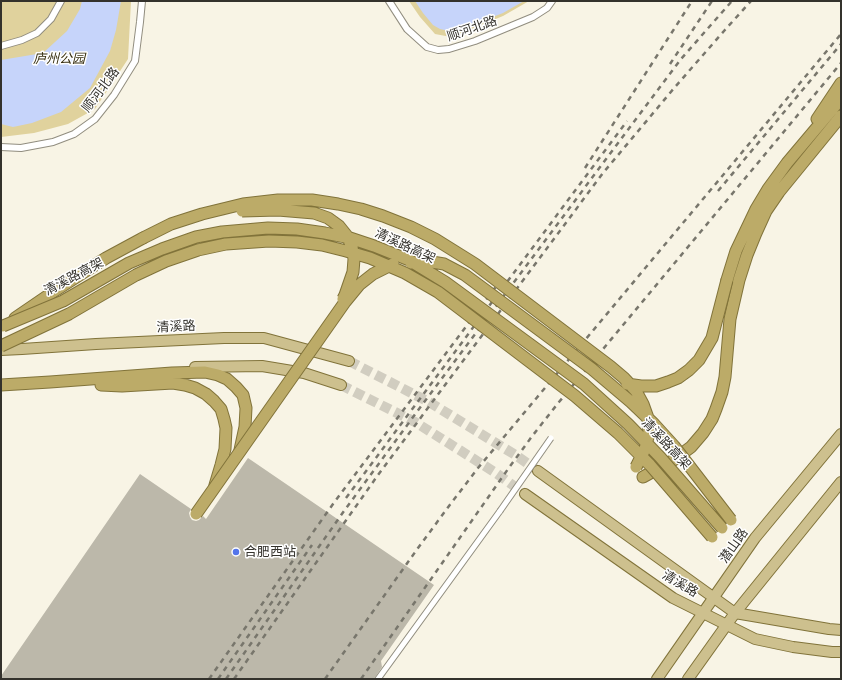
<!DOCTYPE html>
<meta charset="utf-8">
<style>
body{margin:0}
#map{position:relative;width:842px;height:680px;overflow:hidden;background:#f8f4e5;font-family:"Zilla Slab",serif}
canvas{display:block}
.frame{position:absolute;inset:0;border:2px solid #34322c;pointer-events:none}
</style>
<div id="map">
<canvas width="842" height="680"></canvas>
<div class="frame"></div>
</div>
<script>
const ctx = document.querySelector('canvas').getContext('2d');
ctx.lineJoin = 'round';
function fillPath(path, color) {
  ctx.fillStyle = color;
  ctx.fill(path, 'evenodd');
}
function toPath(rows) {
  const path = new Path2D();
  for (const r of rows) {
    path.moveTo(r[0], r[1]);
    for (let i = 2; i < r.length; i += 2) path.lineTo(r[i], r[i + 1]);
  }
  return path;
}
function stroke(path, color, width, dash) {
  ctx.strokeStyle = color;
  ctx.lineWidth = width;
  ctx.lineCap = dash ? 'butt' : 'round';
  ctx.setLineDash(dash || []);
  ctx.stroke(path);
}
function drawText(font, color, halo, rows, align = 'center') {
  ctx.font = font + ' "Zilla Slab","Noto Sans SC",serif';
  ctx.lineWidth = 3;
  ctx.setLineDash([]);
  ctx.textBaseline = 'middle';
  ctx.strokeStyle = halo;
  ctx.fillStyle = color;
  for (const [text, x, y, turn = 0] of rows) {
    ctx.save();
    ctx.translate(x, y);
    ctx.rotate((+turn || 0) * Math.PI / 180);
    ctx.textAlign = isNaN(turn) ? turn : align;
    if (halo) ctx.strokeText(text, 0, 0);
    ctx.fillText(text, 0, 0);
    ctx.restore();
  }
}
fillPath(toPath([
 [1,1,131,1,128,59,95,109,68,124,34,133,1,137],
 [409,1,529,1,503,16,451,37,435,34,420,17]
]), '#e0d29d');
fillPath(toPath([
 [82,1,121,1,116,30,110,51,90,88,61,112,32,123,13,127,1,124,1,60,43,53,67,31,80,9],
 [415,1,524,1,503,13,454,32,440,29,433,25,423,13]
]), '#c6d4fa');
fillPath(toPath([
 [248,458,434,585,381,661,382,667,374,679,1,679,1,676,140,474,191,509,189,513,190,517,192,520,196,521,199,520,203,516,206,519]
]), '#bcb8aa');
stroke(toPath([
 [349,361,429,402,517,456,538,471],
 [341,385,415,422,496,473,525,494]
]), '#d1cdc0', 10, [10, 5]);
const pedestrian = toPath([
 [378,679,500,511]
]);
const minor = toPath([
 [389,1,407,29,427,47,438,50,449,49,475,41,533,17,547,8,552,1],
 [1,46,22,40,37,33,51,19,61,1],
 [1,147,21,148,53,142,74,134,95,119,114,95,135,61,140,22,142,1]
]);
const primary = toPath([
 [1,350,22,349,96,344,224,338,264,338,349,361],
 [195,367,262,366,304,373,341,385],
 [538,471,735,613,829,629,841,630],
 [525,494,673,598,755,639,793,647,832,652,841,652],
 [657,679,755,538,841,434],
 [688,679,735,613,841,482]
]);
const trunk = toPath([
 [817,119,841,83],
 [727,280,736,251,756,209,768,189,787,163,841,99],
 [15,318,56,290,106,258,143,238],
 [1,385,50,382,172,373,205,372,218,375,227,379,236,387,243,395,246,408,245,427,240,450],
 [101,385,122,386,173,383,185,385,195,388,206,394,214,401,221,409,224,419,226,428,225,449,221,465,215,485],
 [643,477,672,461,691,447,703,433,712,419,716,409,722,392,725,377,730,319,739,280,747,255,756,233,766,211,779,192,841,116]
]);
stroke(pedestrian, '#918d7f', 7);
stroke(minor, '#918d7f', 8);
stroke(primary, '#81733a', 12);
stroke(trunk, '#81733a', 13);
stroke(pedestrian, '#fff', 5);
stroke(minor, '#fff', 6);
stroke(primary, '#cdc08e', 10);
stroke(trunk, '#bcab68', 11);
stroke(toPath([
 [670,64,712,1],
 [585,168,692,1],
 [718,191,841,44],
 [346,498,627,121],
 [209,679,333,504,504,276],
 [218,679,312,545],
 [226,679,344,511,419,409,681,59,732,1],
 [234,679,378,475,603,173,675,87,724,31,751,1],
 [325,679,418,548,449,506,478,468,841,34],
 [361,679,508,469,533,435,559,402,841,63]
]), '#78766c', 2.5, [5, 5]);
const pedestrianBridge = toPath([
 [500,511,551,438]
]);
const trunkBridge = toPath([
 [242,211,278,210,314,213,328,218,339,226,347,236,352,247,354,259,353,272,345,295,343,299],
 [143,238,171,224,202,214,243,204,278,200,312,200,338,204,361,209,383,216,411,227,435,239,475,264,611,367,624,378,636,391,643,404,648,418,649,433,645,449,636,467],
 [411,263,426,261,444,264,465,275,592,369,631,402,654,424,674,446,731,520],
 [3,326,63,301,129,263,162,249,196,237,222,232,268,228,297,229,325,233,350,238,374,246,409,260,445,282,584,384,628,424,660,457,722,528],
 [1,346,69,314,136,275,166,261,198,250,226,244,269,241,297,242,322,245,346,251,370,258,405,273,438,292,575,396,618,433,650,465,712,537],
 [627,384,641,386,656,386,668,382,678,378,689,370,699,360,712,338,727,280],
 [196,514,345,302,359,285,373,274,393,264]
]);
stroke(pedestrianBridge, '#918d7f', 7, []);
stroke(trunkBridge, '#81733a', 13, []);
stroke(pedestrianBridge, '#fff', 5);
stroke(trunkBridge, '#bcab68', 11);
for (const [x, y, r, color] of [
 [236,552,4,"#5475ea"]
]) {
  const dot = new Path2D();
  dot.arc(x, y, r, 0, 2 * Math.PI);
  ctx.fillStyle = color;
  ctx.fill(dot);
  stroke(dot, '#fff', 1.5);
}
drawText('13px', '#34322c', '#fff', [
 ["顺河北路",472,29,-19],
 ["顺河北路",101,90,-53],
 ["清溪路高架",405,246,25],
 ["清溪路高架",74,277,-28],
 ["清溪路",176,327,-3],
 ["清溪路高架",666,444,47],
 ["潜山路",734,546,-55],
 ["清溪路",680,584,31]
]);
drawText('italic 13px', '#372f10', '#fff', [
 ["庐州公园",59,59]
]);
drawText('13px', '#34322c', '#fff', [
 ["合肥西站",244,552]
], 'left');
</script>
